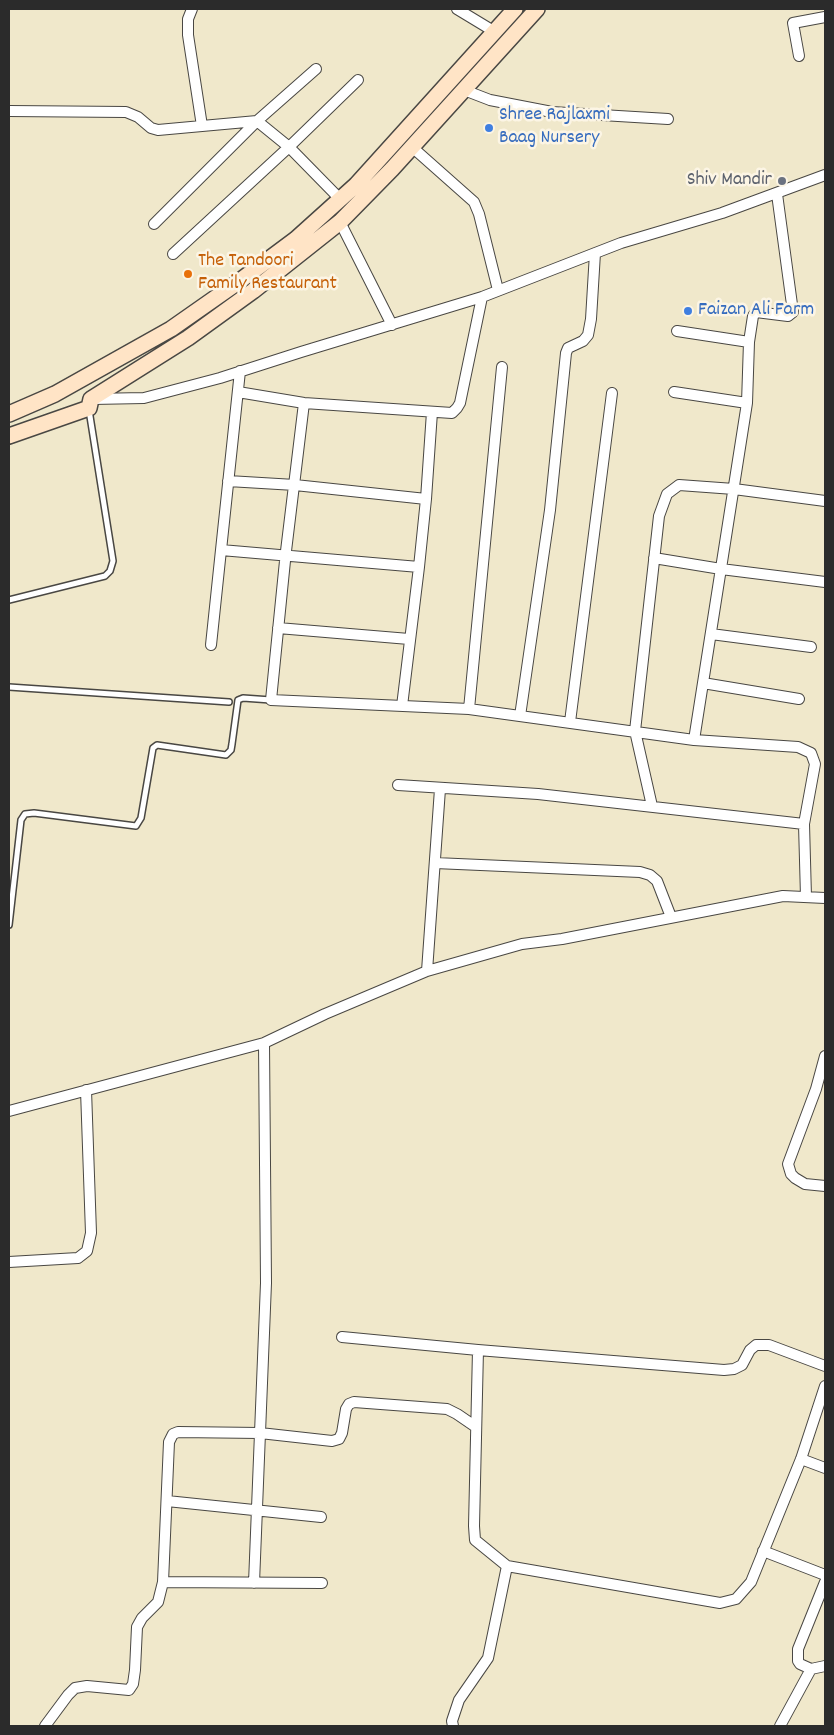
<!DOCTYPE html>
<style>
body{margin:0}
#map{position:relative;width:834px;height:1735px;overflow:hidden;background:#f0e8cb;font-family:Dekko,sans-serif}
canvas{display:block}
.frame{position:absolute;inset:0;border:10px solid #2b2b2b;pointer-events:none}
</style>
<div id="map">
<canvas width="834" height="1735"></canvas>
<div class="frame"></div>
</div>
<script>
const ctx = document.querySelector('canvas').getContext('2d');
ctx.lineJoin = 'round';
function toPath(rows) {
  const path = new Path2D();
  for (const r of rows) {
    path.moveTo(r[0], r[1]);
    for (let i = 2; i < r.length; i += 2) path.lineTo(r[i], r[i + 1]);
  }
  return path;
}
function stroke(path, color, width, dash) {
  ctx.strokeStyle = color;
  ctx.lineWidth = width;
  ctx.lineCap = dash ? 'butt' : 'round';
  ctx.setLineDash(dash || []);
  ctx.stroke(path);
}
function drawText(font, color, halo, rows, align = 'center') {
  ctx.font = font + ' Dekko,sans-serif';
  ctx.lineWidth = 5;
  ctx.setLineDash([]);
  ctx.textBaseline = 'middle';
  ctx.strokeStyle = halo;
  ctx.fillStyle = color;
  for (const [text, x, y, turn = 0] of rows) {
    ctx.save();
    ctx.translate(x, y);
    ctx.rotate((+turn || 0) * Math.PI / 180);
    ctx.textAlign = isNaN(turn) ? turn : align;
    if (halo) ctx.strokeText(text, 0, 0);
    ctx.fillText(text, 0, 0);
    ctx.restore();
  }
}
const lane = toPath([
 [9,600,105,576,110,571,113,561,89,410],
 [9,687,229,702],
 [9,925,21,820,25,814,34,813,136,826,141,818,153,748,157,745,226,755,231,750,232,744,238,700,243,698,271,700]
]);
const street = toPath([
 [192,9,188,19,188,35,202,126],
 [457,9,495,32],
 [799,56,793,23,825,17],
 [464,90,490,100,552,112,668,119],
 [9,111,126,112,138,117,151,128,158,130,257,121,289,147,340,199],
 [412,147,474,202,479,214,498,290],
 [340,222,392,325],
 [154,224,257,121,316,69],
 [173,254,289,147,358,80],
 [677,331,749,342],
 [238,392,304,403,452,413,457,408,460,403,482,297],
 [674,392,747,403],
 [92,399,144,398,220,378,301,352,482,297,621,243,722,213,825,175],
 [304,403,286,551,271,700,469,709,694,740,798,747,811,753,815,764,804,824],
 [228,481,295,485,426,499],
 [221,550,240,371],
 [654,558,721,569,825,582],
 [278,628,409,639],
 [711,634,811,647],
 [211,645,221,550,419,567],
 [703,683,799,699],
 [402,706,419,567,426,499,432,412],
 [469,709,502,367],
 [520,716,550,510,566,353,568,348,583,341,588,335,591,319,595,253],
 [570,722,612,393],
 [694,740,747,403,749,342,753,316,756,312,788,316,793,312,777,194],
 [398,785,538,794,804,824,806,897],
 [652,806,635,731,659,516,667,494,679,485,734,489,825,501],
 [435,863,640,872,650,875,657,881,671,917],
 [427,971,440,789],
 [825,1056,816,1089,788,1164,791,1174,795,1178,805,1184,825,1186],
 [9,1111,264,1043,325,1014,427,971,522,944,562,939,783,896,825,898],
 [9,1262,78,1258,87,1251,91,1233,86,1090],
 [342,1337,478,1350,724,1370,734,1369,742,1365,750,1350,756,1345,769,1345,825,1366],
 [478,1350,474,1526,475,1540,507,1566],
 [801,1459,825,1468],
 [167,1501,321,1517],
 [763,1551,825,1575],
 [163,1582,322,1583],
 [254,1583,266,1283,264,1043],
 [811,1669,800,1664,798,1661,798,1649,825,1582],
 [45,1726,68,1695,75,1688,87,1686,129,1690,133,1684,135,1670,137,1627,142,1618,158,1602,163,1582,169,1442,173,1434,178,1432,260,1433,332,1441,339,1439,342,1433,346,1409,349,1404,354,1402,447,1409,457,1414,476,1427],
 [453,1726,452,1721,459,1700,488,1658,507,1566,720,1603,736,1599,751,1582,801,1459,825,1386],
 [780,1726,811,1669,825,1666]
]);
const secondary = toPath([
 [9,414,55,394,171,329,241,280,296,239,356,185,515,9],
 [9,436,89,408,91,399,188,338,253,291,340,222,392,169,537,9]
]);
stroke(lane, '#494743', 8);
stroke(street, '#494743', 12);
stroke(secondary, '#494743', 18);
stroke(lane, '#fff', 5);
stroke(street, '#fff', 10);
stroke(secondary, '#ffe4c6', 15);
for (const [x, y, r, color] of [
 [489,128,5,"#3f7fe0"],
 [782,181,5,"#6b7280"],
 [188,274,5,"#e8710a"],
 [688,311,5,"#3f7fe0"]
]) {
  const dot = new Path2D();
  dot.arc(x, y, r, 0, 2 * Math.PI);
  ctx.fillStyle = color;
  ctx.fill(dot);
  stroke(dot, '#fcf5e5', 2);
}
drawText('20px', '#366cbe', '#fcf5e5', [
 ["Shree Rajlaxmi",499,116],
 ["Baag Nursery",499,139],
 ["Faizan Ali Farm",698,311]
], 'left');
drawText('20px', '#5b616d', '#fcf5e5', [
 ["Shiv Mandir",772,181]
], 'right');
drawText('20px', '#c56008', '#fcf5e5', [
 ["The Tandoori",198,262],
 ["Family Restaurant",198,285]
], 'left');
</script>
